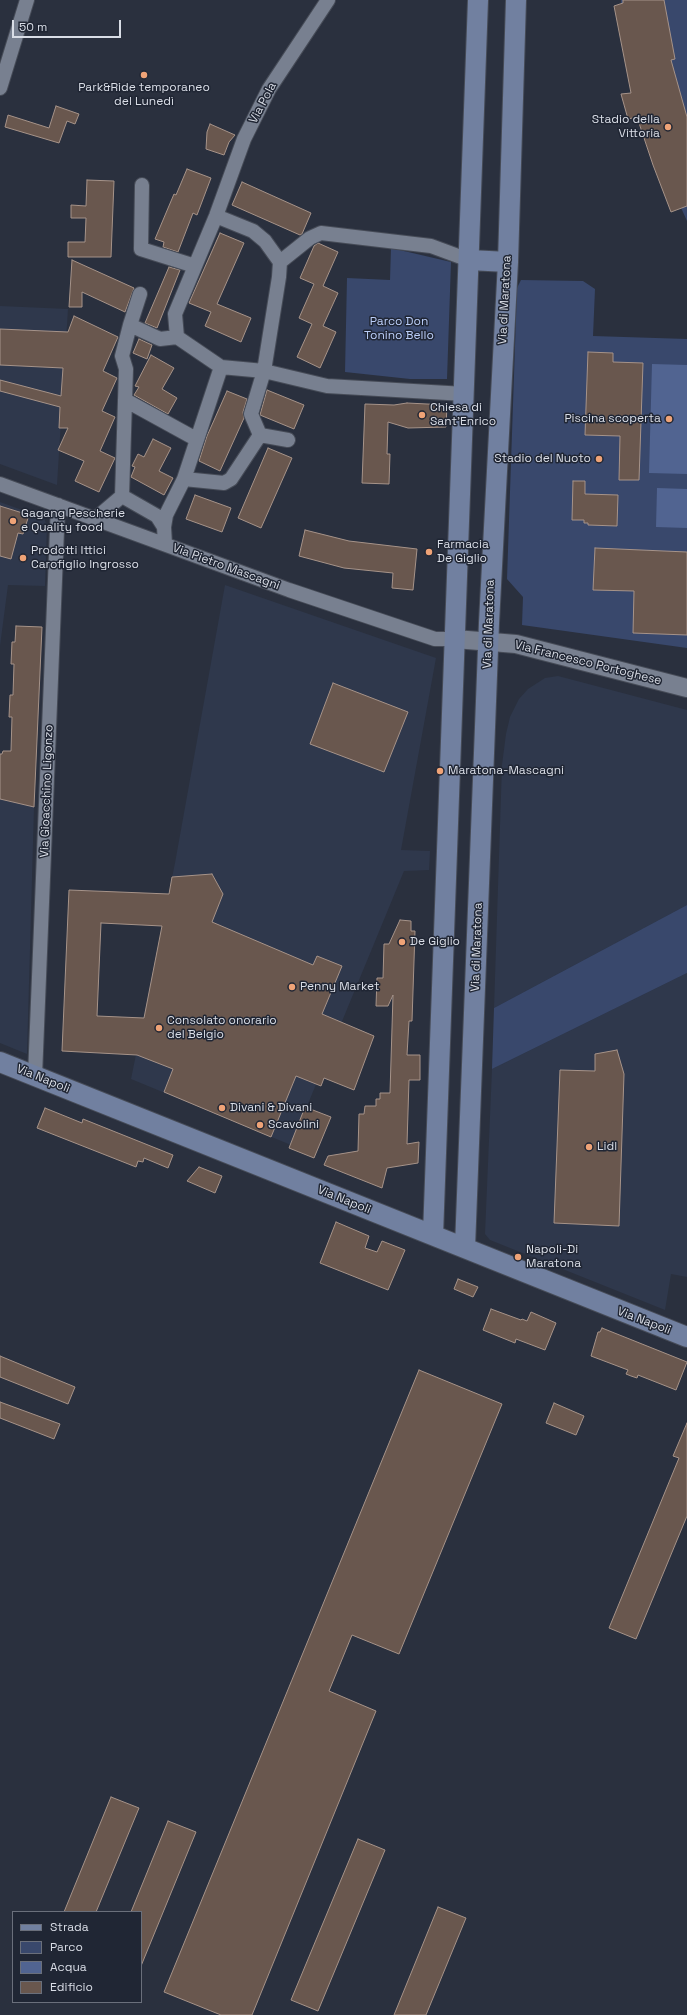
<!DOCTYPE html>
<meta charset="utf-8">
<style>
body{margin:0}
#map{position:relative;width:687px;height:2015px;overflow:hidden;background:#2a303e;font-family:"Space Grotesk",sans-serif}
canvas{display:block}
.legend{position:absolute;left:12px;top:1911px;width:130px;height:92px;box-sizing:border-box;background:#202634;border:1px solid #6a6f7b;margin:0;padding:5px 7px;list-style:none;font-size:12px;color:#d9dde6}
.legend li{display:flex;align-items:center;gap:8px;height:20px}
.legend b{width:20px;border:1px solid #6a6f7b}
.scale{position:absolute;left:12px;top:20px;width:109px;height:18px;box-sizing:border-box;border:2px solid #d9dde6;border-top:0;padding-left:5px;font-size:12px;line-height:14px;white-space:nowrap;color:#d9dde6;-webkit-text-stroke:3px #202634;paint-order:stroke}
</style>
<div id="map">
<canvas width="687" height="2015"></canvas>
<ul class="legend">
<li><b style="height:5px;background:#7180a0"></b>Strada</li>
<li><b style="height:11px;background:#39486c"></b>Parco</li>
<li><b style="height:11px;background:#516491"></b>Acqua</li>
<li><b style="height:11px;background:#69574e"></b>Edificio</li>
</ul>
<div class="scale">50 m</div>
</div>
<script>
const ctx = document.querySelector('canvas').getContext('2d');
ctx.lineJoin = 'round';
function fillPath(path, color) {
  ctx.fillStyle = color;
  ctx.fill(path, 'evenodd');
}
function toPath(rows) {
  const path = new Path2D();
  for (const r of rows) {
    path.moveTo(r[0], r[1]);
    for (let i = 2; i < r.length; i += 2) path.lineTo(r[i], r[i + 1]);
  }
  return path;
}
function stroke(path, color, width, dash) {
  ctx.strokeStyle = color;
  ctx.lineWidth = width;
  ctx.lineCap = dash ? 'butt' : 'round';
  ctx.setLineDash(dash || []);
  ctx.stroke(path);
}
function drawText(font, color, halo, rows, align = 'center') {
  ctx.font = font + ' "Space Grotesk",sans-serif';
  ctx.lineWidth = 3;
  ctx.setLineDash([]);
  ctx.textBaseline = 'middle';
  ctx.strokeStyle = halo;
  ctx.fillStyle = color;
  for (const [text, x, y, turn = 0] of rows) {
    ctx.save();
    ctx.translate(x, y);
    ctx.rotate((+turn || 0) * Math.PI / 180);
    ctx.textAlign = isNaN(turn) ? turn : align;
    if (halo) ctx.strokeText(text, 0, 0);
    ctx.fillText(text, 0, 0);
    ctx.restore();
  }
}
fillPath(toPath([
 [0,306,68,309,57,485,0,464],
 [0,502,44,518,47,526,45,586,8,585,0,646],
 [225,585,436,658,401,850,430,851,429,870,404,871,291,1145,131,1079,175,863],
 [558,676,687,710,687,905,494,1008,502,765,506,734,510,717,519,699,528,689,545,678],
 [0,799,34,807,27,1054,0,1043],
 [687,973,687,1277,671,1274,665,1310,490,1240,485,1234,492,1069]
]), '#2f384c');
fillPath(toPath([
 [621,0,687,0,687,221,661,163,621,13],
 [391,248,451,262,447,379,410,379,345,372,347,278,390,280],
 [521,280,583,281,595,289,593,336,687,339,687,648,522,625,523,597,507,579,517,288],
 [687,905,687,973,492,1069,494,1008]
]), '#39486c');
fillPath(toPath([
 [652,364,687,365,687,474,649,473],
 [657,488,687,489,687,528,656,527]
]), '#516491');
const building = toPath([
 [623,0,664,0,675,59,671,60,687,117,687,206,671,212,653,165,637,117,628,119,621,94,631,93,614,6,623,3,623,0],
 [56,106,79,114,75,124,67,121,59,143,5,127,8,115,49,128,56,106],
 [210,124,235,135,229,142,224,155,206,149,207,132,210,124],
 [187,169,211,178,197,215,193,213,178,252,163,247,164,242,155,239,174,194,176,195,187,169],
 [87,180,114,181,111,257,68,257,68,242,85,242,86,218,71,218,71,205,86,206,87,180],
 [242,182,311,213,302,234,300,235,232,205,242,182],
 [220,233,244,243,217,304,251,318,241,342,205,326,211,312,189,303,220,233],
 [318,243,338,252,323,286,338,293,323,326,336,332,320,368,297,357,312,324,299,318,314,284,300,278,314,246,318,243],
 [72,260,134,288,125,312,82,292,82,307,69,307,72,260],
 [169,267,180,270,157,328,145,323,169,267],
 [74,316,118,337,103,371,117,378,102,411,115,417,100,451,115,458,99,492,75,481,84,461,58,450,68,428,59,428,60,407,0,391,0,380,61,396,63,368,0,365,0,329,68,332,74,316],
 [139,339,152,345,147,359,133,353,139,339],
 [588,352,613,353,613,362,643,363,639,480,619,480,620,436,585,435,588,352],
 [151,355,174,368,162,389,177,398,168,414,134,395,139,387,135,386,151,355],
 [267,390,304,405,294,429,260,415,267,390],
 [227,391,247,399,243,412,244,418,220,471,199,461,207,436,227,391],
 [407,403,447,405,446,427,408,428,388,422,387,454,390,454,389,484,362,483,365,404,394,405,407,403],
 [153,439,171,448,159,471,173,478,164,495,131,477,135,467,132,466,138,454,144,457,153,439],
 [268,448,292,458,261,528,238,518,268,448],
 [573,481,585,481,585,494,618,495,617,526,588,525,588,523,584,523,584,520,572,520,573,481],
 [195,495,231,508,222,532,186,519,195,495],
 [0,506,29,515,23,534,18,533,11,559,0,556,0,506],
 [305,530,349,541,417,549,413,590,392,588,393,573,344,568,299,556,305,530],
 [595,548,687,552,687,635,633,633,634,591,593,590,595,548],
 [16,626,42,627,34,807,0,799,0,754,2,754,3,751,11,751,12,717,9,717,10,695,13,695,14,664,11,664,12,642,15,642,16,626],
 [333,683,408,712,384,772,310,744,333,683],
 [212,874,223,894,212,922,313,965,317,956,342,966,322,1014,374,1036,354,1090,324,1078,321,1086,296,1076,271,1137,164,1092,173,1069,137,1055,62,1051,69,890,169,894,172,877,212,874],
 [101,923,162,926,144,1018,97,1016,101,923],
 [400,920,411,921,411,931,415,931,412,1021,409,1021,407,1055,420,1055,420,1080,409,1080,407,1144,419,1142,418,1163,387,1168,382,1188,324,1165,328,1156,358,1151,359,1114,364,1114,365,1106,376,1106,376,1099,380,1099,380,1093,390,1093,393,995,388,1006,376,1006,377,978,383,978,384,944,389,944,400,920],
 [617,1050,624,1074,619,1226,554,1223,560,1070,595,1071,595,1054,617,1050],
 [305,1107,331,1117,314,1158,289,1148,305,1107],
 [45,1108,82,1123,83,1119,173,1155,168,1168,144,1158,143,1162,138,1161,136,1167,37,1128,45,1108],
 [199,1167,222,1176,215,1193,187,1181,199,1167],
 [336,1222,369,1236,365,1248,377,1252,382,1241,405,1250,388,1290,320,1263,336,1222],
 [458,1279,478,1287,473,1297,454,1289,458,1279],
 [491,1309,521,1320,522,1319,527,1321,531,1312,556,1323,545,1350,516,1339,515,1343,483,1330,491,1309],
 [602,1328,687,1362,676,1390,638,1375,637,1378,631,1376,626,1374,628,1370,591,1356,598,1332,600,1332,602,1328],
 [0,1356,75,1387,68,1404,0,1377,0,1356],
 [419,1370,502,1404,399,1654,352,1635,329,1691,376,1711,252,2015,221,2015,164,1992,419,1370],
 [0,1402,60,1424,54,1439,0,1418,0,1402],
 [554,1403,584,1416,576,1435,546,1423,554,1403],
 [687,1423,687,1516,636,1639,609,1628,679,1458,673,1456,687,1423],
 [111,1797,139,1808,96,1912,64,1912,111,1797],
 [168,1821,196,1832,141,1966,141,1912,131,1912,168,1821],
 [358,1839,385,1850,318,2011,291,2000,358,1839],
 [438,1907,466,1918,426,2015,394,2015,438,1907]
]);
fillPath(building, '#69574e');
stroke(building, '#a69389', 1);
const minor = toPath([
 [0,88,27,0],
 [142,185,141,249,195,266],
 [216,216,253,231,265,241,280,262],
 [130,325,160,339,177,337,221,367,264,371,327,386,465,394],
 [177,337,175,314,216,216,244,139,269,89,328,0],
 [125,400,196,439],
 [260,435,251,414,264,371,279,277,280,262,310,238,321,233,431,246,469,260],
 [184,479,224,483,231,479,260,435,288,440],
 [0,484,289,590,435,639,455,639],
 [122,496,157,516,164,527],
 [95,519,122,496,126,369,122,356,130,325,140,294],
 [165,544,164,527,166,515,184,479,221,367],
 [35,1076,58,505]
]);
const tertiary = toPath([
 [455,639,516,644,687,688]
]);
const secondary = toPath([
 [469,260,508,262],
 [0,1062,687,1337],
 [433,1235,478,0],
 [465,1247,489,623,508,262,516,0]
]);
stroke(minor, '#464b57', 16);
stroke(tertiary, '#464b57', 20);
stroke(secondary, '#464b57', 22);
stroke(minor, '#788090', 14);
stroke(tertiary, '#788090', 18);
stroke(secondary, '#7180a0', 20);
for (const [x, y, r, color] of [
 [144,75,4,"#efa377"],
 [668,127,4,"#efa377"],
 [422,415,4,"#efa377"],
 [669,419,4,"#efa377"],
 [599,459,4,"#efa377"],
 [13,521,4,"#efa377"],
 [429,552,4,"#efa377"],
 [23,558,4,"#efa377"],
 [440,771,4,"#efa377"],
 [402,942,4,"#efa377"],
 [292,987,4,"#efa377"],
 [159,1028,4,"#efa377"],
 [222,1108,4,"#efa377"],
 [260,1125,4,"#efa377"],
 [589,1147,4,"#efa377"],
 [518,1257,4,"#efa377"]
]) {
  const dot = new Path2D();
  dot.arc(x, y, r, 0, 2 * Math.PI);
  ctx.fillStyle = color;
  ctx.fill(dot);
  stroke(dot, '#202634', 1.5);
}
drawText('12px', '#d9dde6', '#202634', [
 ["Park&Ride temporaneo",144,88,"center"],
 ["del Lunedì",144,102,"center"],
 ["Stadio della",660,120,"right"],
 ["Vittoria",660,134,"right"],
 ["Chiesa di",430,408],
 ["Sant'Enrico",430,422],
 ["Piscina scoperta",661,419,"right"],
 ["Stadio del Nuoto",591,459,"right"],
 ["Gagang Pescherie",21,514],
 ["e Quality food",21,528],
 ["Farmacia",437,545],
 ["De Giglio",437,559],
 ["Prodotti Ittici",31,551],
 ["Carofiglio Ingrosso",31,565],
 ["Maratona-Mascagni",448,771],
 ["De Giglio",410,942],
 ["Penny Market",300,987],
 ["Consolato onorario",167,1021],
 ["del Belgio",167,1035],
 ["Divani & Divani",230,1108],
 ["Scavolini",268,1125],
 ["Lidl",597,1147],
 ["Napoli-Di",526,1250],
 ["Maratona",526,1264]
], 'left');
drawText('12px', '#d9dde6', '#202634', [
 ["Via Pola",263,103,-62],
 ["Via di Maratona",505,300,-87],
 ["Via Pietro Mascagni",226,567,20],
 ["Via di Maratona",489,624,-88],
 ["Via Francesco Portoghese",588,663,14],
 ["Via Gioacchino Ligonzo",47,791,-88],
 ["Via di Maratona",477,947,-88],
 ["Via Napoli",43,1079,22],
 ["Via Napoli",344,1200,22],
 ["Via Napoli",644,1321,21]
]);
drawText('12px', '#bbcef9', '#202634', [
 ["Parco Don",399,322],
 ["Tonino Bello",399,336]
]);
</script>
